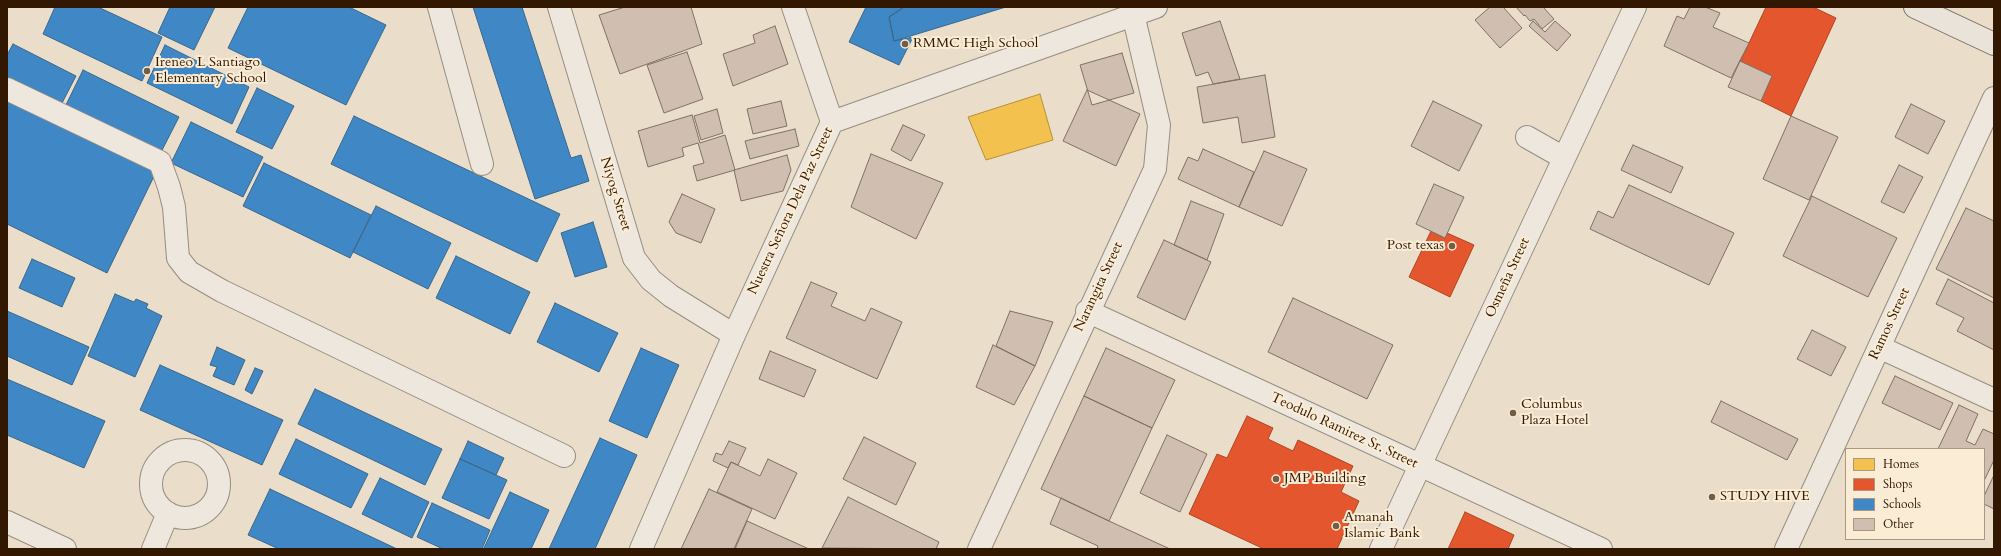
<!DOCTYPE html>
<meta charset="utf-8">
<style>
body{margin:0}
#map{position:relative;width:2001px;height:556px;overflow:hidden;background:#eadecb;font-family:Cardo,serif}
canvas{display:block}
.frame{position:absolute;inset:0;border:8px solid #321800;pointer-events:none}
.legend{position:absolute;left:1845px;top:448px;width:140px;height:92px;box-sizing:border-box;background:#faecd5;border:1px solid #aa9780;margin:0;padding:5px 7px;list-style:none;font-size:12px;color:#321800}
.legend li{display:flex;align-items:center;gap:8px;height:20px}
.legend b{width:20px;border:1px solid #aa9780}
</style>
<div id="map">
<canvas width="2001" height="556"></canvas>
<div class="frame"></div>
<ul class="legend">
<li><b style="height:11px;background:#f2c14e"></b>Homes</li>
<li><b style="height:11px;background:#e4572e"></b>Shops</li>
<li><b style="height:11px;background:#3f88c5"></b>Schools</li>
<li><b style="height:11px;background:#d0beb0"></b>Other</li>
</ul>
</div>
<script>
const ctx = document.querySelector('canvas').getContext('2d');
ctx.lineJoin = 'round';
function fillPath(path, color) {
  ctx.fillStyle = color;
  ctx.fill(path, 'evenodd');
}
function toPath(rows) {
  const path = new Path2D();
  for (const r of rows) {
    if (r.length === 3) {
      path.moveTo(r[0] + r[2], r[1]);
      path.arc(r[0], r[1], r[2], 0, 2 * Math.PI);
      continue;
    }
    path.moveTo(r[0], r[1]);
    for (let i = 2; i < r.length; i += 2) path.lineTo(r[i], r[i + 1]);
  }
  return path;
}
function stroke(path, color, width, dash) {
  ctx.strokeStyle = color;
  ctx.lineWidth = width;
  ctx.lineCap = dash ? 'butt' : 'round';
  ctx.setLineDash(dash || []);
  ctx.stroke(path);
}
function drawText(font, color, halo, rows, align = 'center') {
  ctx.font = font + ' Cardo,serif';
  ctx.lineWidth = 4;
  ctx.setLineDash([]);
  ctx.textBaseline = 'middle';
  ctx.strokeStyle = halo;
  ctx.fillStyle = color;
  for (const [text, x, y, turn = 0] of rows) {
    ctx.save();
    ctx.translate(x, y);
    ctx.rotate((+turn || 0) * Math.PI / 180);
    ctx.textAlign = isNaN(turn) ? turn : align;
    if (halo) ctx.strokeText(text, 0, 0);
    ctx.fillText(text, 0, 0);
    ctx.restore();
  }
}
const homes = toPath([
 [1040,94,1053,140,986,160,968,117,1040,94]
]);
fillPath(homes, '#f2c14e');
stroke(homes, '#b88e37', 1);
const shops = toPath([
 [1766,7,1813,7,1836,18,1791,116,1761,101,1772,76,1740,62,1766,7],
 [1431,231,1445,238,1447,233,1474,245,1450,297,1409,277,1431,231],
 [1247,416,1273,428,1268,439,1293,451,1298,440,1353,466,1341,492,1359,501,1337,549,1264,549,1189,514,1217,454,1227,458,1247,416],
 [1465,512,1514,535,1508,549,1448,549,1465,512]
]);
fillPath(shops, '#e4572e');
stroke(shops, '#af4420', 1);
const schools = toPath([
 [55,7,98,7,162,37,142,81,43,34,55,7],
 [170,7,215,7,194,50,158,33,170,7],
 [248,7,349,7,386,25,346,105,228,48,248,7],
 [473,7,522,7,571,158,581,155,589,181,535,199,473,7],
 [866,7,904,7,889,17,894,41,913,37,899,65,849,42,866,7],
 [904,7,1006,7,894,41,889,17,904,7],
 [13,44,76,76,61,105,7,78,7,55,13,44],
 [165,45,249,87,232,124,147,83,165,45],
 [83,70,179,117,158,158,63,111,83,70],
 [257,88,294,106,272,149,236,132,257,88],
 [7,95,158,168,107,273,7,224,7,95],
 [354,116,560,214,537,262,331,164,354,116],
 [191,122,263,157,243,197,171,163,191,122],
 [264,163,371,215,350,258,243,206,264,163],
 [376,206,451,243,428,289,353,252,376,206],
 [593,222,607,267,575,277,561,233,593,222],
 [456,256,530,292,510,334,436,298,456,256],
 [32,259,75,278,62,307,19,288,32,259],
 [115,294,134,302,136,299,148,304,146,308,162,316,135,377,88,356,115,294],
 [555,303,618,333,599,372,537,342,555,303],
 [7,311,89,347,72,385,7,356,7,311],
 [217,347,245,360,234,385,213,376,217,367,210,365,217,347],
 [641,348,679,365,647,438,609,421,641,348],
 [160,365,283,420,262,465,140,410,160,365],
 [255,368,263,371,252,394,245,390,255,368],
 [7,379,105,421,84,468,7,435,7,379],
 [315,389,442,449,425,485,298,424,315,389],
 [600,438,637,455,595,549,549,549,600,438],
 [296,439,368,474,351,508,279,474,296,439],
 [468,441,504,458,496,475,460,459,468,441],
 [460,459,507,480,489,519,442,498,460,459],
 [380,478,429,502,412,538,362,514,380,478],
 [270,489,397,549,279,549,248,535,270,489],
 [510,492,549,510,531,549,485,549,484,548,510,492],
 [432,503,490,530,482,549,443,549,417,537,432,503]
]);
fillPath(schools, '#3f88c5');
stroke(schools, '#3b668a', 1);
const building = toPath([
 [625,7,691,7,702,44,620,74,599,15,625,7],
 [1490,7,1503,7,1522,28,1500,48,1475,20,1490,7],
 [1516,7,1543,7,1554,19,1542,29,1534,19,1530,21,1525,15,1524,16,1516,7],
 [1690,7,1705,7,1720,13,1713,27,1749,43,1731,78,1664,46,1677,16,1684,19,1690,7],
 [1220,21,1240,79,1213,84,1208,72,1196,76,1182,33,1220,21],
 [1533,21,1545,32,1555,21,1571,35,1557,51,1529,26,1533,21],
 [775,26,788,64,733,86,723,54,755,43,753,35,775,26],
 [687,52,703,99,664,113,647,65,687,52],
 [1122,53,1134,93,1092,105,1080,65,1122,53],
 [1740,61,1772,76,1761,101,1728,87,1740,61],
 [1265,75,1275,137,1242,143,1238,117,1203,123,1197,87,1265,75],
 [1087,90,1140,114,1116,166,1063,141,1087,90],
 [781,101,787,126,753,134,747,109,781,101],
 [1433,101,1482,125,1459,171,1411,146,1433,101],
 [1911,104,1945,121,1928,154,1895,137,1911,104],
 [717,109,723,133,701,140,694,116,717,109],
 [692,115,700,143,725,135,735,170,697,181,693,166,704,163,698,143,682,148,684,156,648,167,638,131,692,115],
 [1791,116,1838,137,1809,200,1763,179,1791,116],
 [903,125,925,135,911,161,891,150,903,125],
 [795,129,799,146,750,159,745,141,795,129],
 [1633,145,1683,167,1671,193,1621,170,1633,145],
 [1203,149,1254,172,1239,207,1178,179,1188,157,1198,161,1203,149],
 [1264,151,1307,169,1282,226,1239,207,1264,151],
 [871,154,943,183,916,239,851,207,871,154],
 [787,155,791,170,783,191,741,201,734,170,787,155],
 [1899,165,1923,177,1904,213,1881,202,1899,165],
 [1434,184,1464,197,1445,238,1416,224,1434,184],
 [1629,185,1734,233,1709,285,1590,229,1598,211,1613,218,1629,185],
 [682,194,715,209,701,243,676,233,669,222,682,194],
 [1812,196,1897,238,1868,297,1783,256,1812,196],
 [1191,201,1224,214,1207,260,1174,245,1191,201],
 [1966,208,1994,221,1994,298,1936,269,1966,208],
 [1164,240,1211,262,1185,320,1137,297,1164,240],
 [1948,279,1994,303,1994,350,1957,331,1964,318,1936,304,1948,279],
 [811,282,837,293,831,306,865,321,871,308,902,322,877,379,786,338,811,282],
 [1293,298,1393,345,1367,399,1268,352,1293,298],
 [1010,311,1053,322,1035,366,996,346,1010,311],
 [1812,330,1846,347,1831,376,1797,359,1812,330],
 [993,345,1035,366,1014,405,976,387,993,345],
 [1106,348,1175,380,1152,428,1084,396,1106,348],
 [770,351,816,370,804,397,759,379,770,351],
 [1895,376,1953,403,1940,430,1882,403,1895,376],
 [1084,396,1152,428,1109,521,1041,489,1084,396],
 [1721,401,1798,439,1787,460,1711,422,1721,401],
 [1959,405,1978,414,1966,441,1975,445,1983,429,1994,434,1994,460,1984,481,1984,449,1938,449,1959,405],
 [1167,435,1207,454,1180,512,1140,493,1167,435],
 [864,437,916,463,896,505,843,479,864,437],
 [729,441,746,448,738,465,731,462,728,468,713,461,716,453,722,455,729,441],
 [768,459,797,473,775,519,717,492,731,462,760,476,768,459],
 [1994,475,1994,509,1984,504,1984,496,1994,475],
 [709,489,752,509,734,549,681,549,709,489],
 [848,497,939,542,936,549,822,548,848,497],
 [1061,498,1109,521,1170,549,1097,549,1098,546,1050,524,1061,498],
 [747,521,809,549,735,549,747,521]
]);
fillPath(building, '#d0beb0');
stroke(building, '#7c7264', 1);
const minor = toPath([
 [439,7,482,164],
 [559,7,634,258,651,280,671,296,734,335],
 [793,7,832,122],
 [7,89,160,162,169,187,174,207,178,258,189,272,222,291,564,456],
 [1527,137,1564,158],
 [1087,311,1601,549],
 [1879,347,1994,400],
 [185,484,34],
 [7,522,65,549],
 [153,549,168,513],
 [641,549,734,335,832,122,1156,7],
 [979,549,1155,169,1159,125,1133,14],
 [1381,549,1635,7],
 [1786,549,1994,98]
]);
const major = toPath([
 [1915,7,1994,44]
]);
stroke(minor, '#968d7f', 24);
stroke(major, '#7c7264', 24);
stroke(minor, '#ede7de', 22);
stroke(major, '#eae3d9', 22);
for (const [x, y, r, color] of [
 [905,44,4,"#725d47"],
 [147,71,4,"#725d47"],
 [1452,246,4,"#725d47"],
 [1513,413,4,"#725d47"],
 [1276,479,4,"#725d47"],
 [1712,497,4,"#725d47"],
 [1336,526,4,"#725d47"]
]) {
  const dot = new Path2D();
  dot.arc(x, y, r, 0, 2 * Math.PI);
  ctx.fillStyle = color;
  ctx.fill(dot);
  stroke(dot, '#faecd5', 1.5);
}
drawText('14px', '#321800', '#faecd5', [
 ["RMMC High School",913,44],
 ["Ireneo L Santiago",155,63],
 ["Elementary School",155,79],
 ["Post texas",1444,246,"right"],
 ["Columbus",1521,405],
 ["Plaza Hotel",1521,421],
 ["JMP Building",1284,479],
 ["STUDY HIVE",1720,497],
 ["Amanah",1344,518],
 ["Islamic Bank",1344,534]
], 'left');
drawText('14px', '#321800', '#faecd5', [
 ["Niyog Street",615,194,73],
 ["Nuestra Señora Dela Paz Street",791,211,-65],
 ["Osmeña Street",1508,278,-65],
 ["Narangita Street",1099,287,-65],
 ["Ramos Street",1890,324,-65],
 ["Teodulo Ramirez Sr. Street",1344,431,25]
]);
</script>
